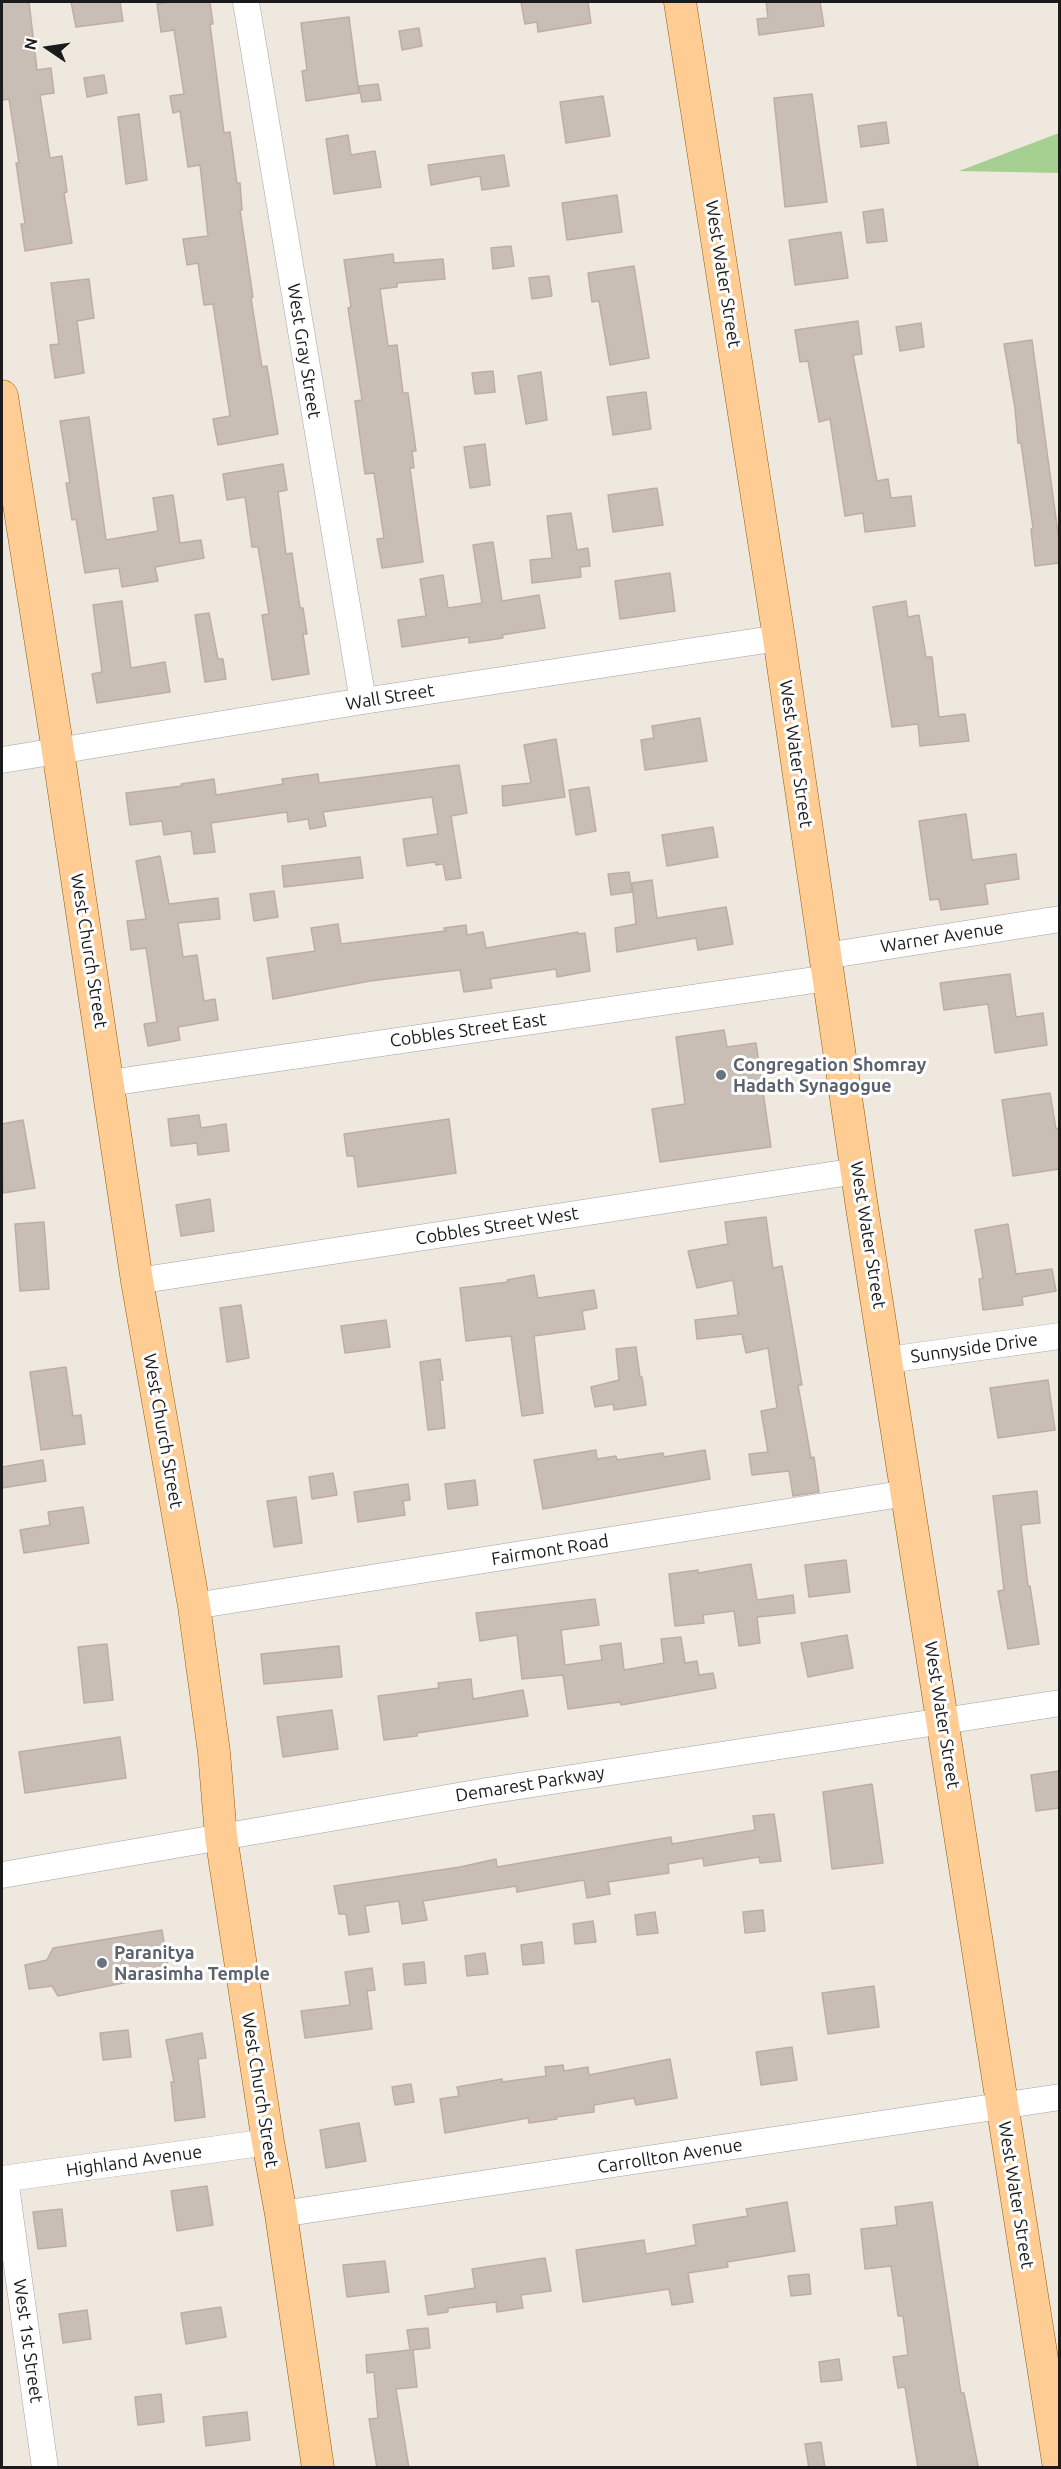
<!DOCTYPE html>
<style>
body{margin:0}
#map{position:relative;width:1061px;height:2469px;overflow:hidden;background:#eee8df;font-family:Ubuntu,sans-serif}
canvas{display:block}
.frame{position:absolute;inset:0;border:3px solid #1b1b1b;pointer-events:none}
.north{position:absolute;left:18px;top:18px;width:60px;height:60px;-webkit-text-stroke:4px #fff;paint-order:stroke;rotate:283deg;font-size:16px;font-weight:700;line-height:24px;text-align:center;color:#1b1b1b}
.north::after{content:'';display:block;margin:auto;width:21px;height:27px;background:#1b1b1b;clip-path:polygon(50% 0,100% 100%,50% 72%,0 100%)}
</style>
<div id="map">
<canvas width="1061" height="2469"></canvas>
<div class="frame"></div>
<div class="north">N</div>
</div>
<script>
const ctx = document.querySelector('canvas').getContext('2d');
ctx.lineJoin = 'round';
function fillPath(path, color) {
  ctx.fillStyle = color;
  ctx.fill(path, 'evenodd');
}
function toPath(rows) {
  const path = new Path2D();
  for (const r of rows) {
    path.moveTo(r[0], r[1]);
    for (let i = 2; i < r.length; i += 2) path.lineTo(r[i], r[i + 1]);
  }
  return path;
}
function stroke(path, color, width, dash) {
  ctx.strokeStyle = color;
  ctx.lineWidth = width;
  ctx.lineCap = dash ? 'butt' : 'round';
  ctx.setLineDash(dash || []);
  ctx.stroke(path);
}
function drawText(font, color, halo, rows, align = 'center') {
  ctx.font = font + ' Ubuntu,sans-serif';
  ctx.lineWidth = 6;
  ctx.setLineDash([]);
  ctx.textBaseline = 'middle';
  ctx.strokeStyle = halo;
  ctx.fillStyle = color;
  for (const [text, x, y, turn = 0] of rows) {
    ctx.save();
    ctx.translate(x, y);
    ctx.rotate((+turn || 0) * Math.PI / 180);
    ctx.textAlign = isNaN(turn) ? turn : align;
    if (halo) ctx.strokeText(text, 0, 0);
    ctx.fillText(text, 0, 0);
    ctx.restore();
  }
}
fillPath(toPath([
 [1059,133,1059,173,959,171]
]), '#a6d091');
const building = toPath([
 [2,2,29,2,37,70,51,68,54,93,40,95,50,158,62,156,67,192,64,193,72,243,25,251,21,224,25,224,16,163,19,163,9,99,3,100,2,89,2,2],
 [71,2,120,2,123,21,76,27,71,2],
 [170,2,210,2,213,24,210,24,224,133,230,132,237,183,240,183,242,210,240,210,253,297,251,298,262,367,267,366,278,434,218,445,213,419,230,416,213,304,204,305,198,263,187,265,183,239,208,236,200,165,188,167,180,111,173,113,170,96,184,94,174,30,161,32,157,4,170,2],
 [521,2,588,2,591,23,538,32,537,22,525,24,521,2],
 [766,2,820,2,824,26,759,35,757,19,768,18,766,2],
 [349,17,359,93,306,101,302,71,307,70,301,23,349,17],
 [419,28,422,46,402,50,399,31,419,28],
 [104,75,107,93,87,97,84,78,104,75],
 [378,84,381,100,362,102,359,86,378,84],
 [812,94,827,202,785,207,774,98,812,94],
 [603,96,610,136,566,143,560,102,603,96],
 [139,114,147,180,126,184,118,117,139,114],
 [886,122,889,143,861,147,858,126,886,122],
 [348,135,351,155,375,151,381,187,334,194,326,139,348,135],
 [504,155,509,186,482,190,480,176,431,185,428,165,504,155],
 [617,195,622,232,567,240,562,203,617,195],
 [883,209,887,241,867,243,863,212,883,209],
 [841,232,848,278,795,285,789,240,841,232],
 [511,246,514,266,493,269,491,248,511,246],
 [393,254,394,263,443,259,445,279,397,283,397,287,380,289,388,346,397,345,403,393,408,393,416,451,412,451,414,468,410,468,423,562,382,568,377,539,384,538,374,473,365,474,355,401,362,400,348,308,351,307,344,260,393,254],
 [634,266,649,358,610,365,599,301,592,302,588,273,634,266],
 [549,276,552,296,532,299,529,278,549,276],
 [89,279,94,318,77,321,84,373,55,378,50,345,59,344,51,283,89,279],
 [858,321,862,354,853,355,877,481,888,479,891,498,911,496,915,526,865,532,863,513,845,516,830,419,819,422,808,361,800,362,795,330,858,321],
 [921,323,924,347,900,351,896,327,921,323],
 [1032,340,1059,541,1059,563,1035,566,1031,529,1033,528,1021,443,1018,443,1015,408,1004,344,1032,340],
 [493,371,495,392,475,394,472,373,493,371],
 [541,372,547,420,526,424,518,376,541,372],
 [646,392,651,429,613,435,607,397,646,392],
 [89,417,106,540,158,531,153,498,173,495,180,543,201,540,204,558,155,567,158,581,122,587,119,568,85,573,76,519,72,520,66,483,70,483,60,421,89,417],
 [485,444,490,485,470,488,464,447,485,444],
 [283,464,287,490,278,492,286,554,292,553,300,608,303,608,307,634,303,634,309,674,272,680,262,615,269,614,258,547,252,547,245,497,227,500,223,474,283,464],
 [657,488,663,525,613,532,608,495,657,488],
 [571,513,577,550,588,548,590,566,580,567,581,577,532,583,530,560,552,558,547,516,571,513],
 [493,542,502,601,539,595,545,628,502,635,503,638,469,643,469,637,402,647,398,620,426,616,420,579,443,575,448,608,482,603,473,545,493,542],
 [670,573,675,611,620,619,615,581,670,573],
 [122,601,131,668,165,662,170,692,97,703,92,674,102,672,93,605,122,601],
 [906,601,908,617,919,615,926,657,932,657,939,717,965,714,969,741,920,746,918,724,892,727,873,607,906,601],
 [209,613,218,659,223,659,226,679,205,682,195,615,209,613],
 [700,718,707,761,645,770,641,740,654,738,652,726,700,718],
 [556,739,565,797,503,806,502,786,531,783,524,745,556,739],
 [459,765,467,813,451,816,461,878,446,880,443,864,436,865,435,862,407,866,403,839,438,834,432,797,323,812,326,826,310,829,308,819,288,822,287,812,211,823,215,852,194,854,191,831,164,835,162,821,130,825,126,793,182,786,181,784,214,779,216,795,283,784,282,779,318,774,319,783,459,765],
 [589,787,596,831,576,835,569,790,589,787],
 [966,814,972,860,1016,854,1019,879,985,884,988,904,941,910,939,899,930,900,919,821,966,814],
 [713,827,718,857,667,866,662,835,713,827],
 [160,856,169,904,218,898,220,919,178,923,183,957,197,955,204,1001,215,999,218,1020,178,1027,180,1040,148,1046,144,1024,157,1022,146,948,131,950,127,921,146,919,136,861,160,856],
 [360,857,363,878,284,887,282,866,360,857],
 [629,872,632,892,611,895,608,874,629,872],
 [652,880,657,918,726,907,733,944,698,950,696,938,617,952,615,928,636,924,632,883,652,880],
 [274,891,278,917,254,921,250,894,274,891],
 [338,924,341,944,445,931,444,928,466,925,467,935,483,932,486,948,578,932,578,934,585,933,590,971,557,977,556,969,490,979,492,988,464,992,460,970,370,981,273,999,267,958,315,951,311,928,338,924],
 [1010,974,1016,1017,1043,1013,1047,1045,995,1053,988,1004,944,1010,940,983,1010,974],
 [724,1030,727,1047,756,1043,771,1147,660,1162,652,1109,685,1104,676,1037,724,1030],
 [1050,1093,1056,1129,1059,1128,1059,1169,1013,1176,1002,1100,1050,1093],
 [199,1115,201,1128,226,1124,229,1151,198,1155,197,1143,171,1146,168,1119,199,1115],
 [449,1119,456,1173,358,1187,354,1156,347,1156,344,1134,449,1119],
 [23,1120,35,1188,3,1193,2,1124,23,1120],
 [210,1199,214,1231,181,1236,176,1205,210,1199],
 [766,1217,773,1268,782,1266,802,1385,798,1385,811,1458,814,1457,819,1492,793,1496,789,1471,752,1475,749,1454,768,1452,761,1411,777,1408,768,1348,746,1353,742,1334,697,1339,695,1320,738,1315,733,1280,697,1288,688,1251,728,1244,725,1222,766,1217],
 [44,1222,49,1289,20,1291,15,1224,44,1222],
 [1008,1224,1016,1274,1052,1269,1056,1291,1022,1297,1023,1305,983,1310,979,1279,983,1278,975,1230,1008,1224],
 [534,1275,538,1298,594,1290,597,1308,582,1311,585,1329,534,1336,543,1413,522,1416,511,1336,466,1341,460,1288,508,1282,507,1280,534,1275],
 [241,1305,249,1358,227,1362,220,1308,241,1305],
 [386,1320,390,1347,345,1353,341,1326,386,1320],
 [636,1347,640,1377,642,1377,646,1405,614,1410,613,1404,595,1407,591,1387,619,1380,616,1349,636,1347],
 [440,1359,443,1380,440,1380,445,1428,428,1430,420,1362,440,1359],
 [66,1367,73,1416,81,1415,85,1444,41,1450,30,1372,66,1367],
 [1048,1380,1055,1430,998,1438,990,1388,1048,1380],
 [596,1450,597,1459,616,1456,617,1460,663,1453,664,1457,705,1450,710,1479,543,1509,534,1460,596,1450],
 [43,1460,46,1481,2,1488,2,1467,43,1460],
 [333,1473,337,1495,312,1499,309,1477,333,1473],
 [475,1480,478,1505,448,1509,445,1484,475,1480],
 [408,1484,410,1500,403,1501,405,1515,358,1522,354,1492,408,1484],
 [1037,1491,1040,1523,1021,1525,1028,1586,1030,1586,1039,1644,1008,1649,998,1591,1004,1590,993,1496,1037,1491],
 [296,1497,302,1543,274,1547,267,1501,296,1497],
 [83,1507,89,1543,24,1553,20,1530,50,1525,48,1512,83,1507],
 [846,1560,850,1592,809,1597,805,1565,846,1560],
 [751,1564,757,1600,793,1595,795,1613,757,1617,760,1643,739,1646,734,1611,703,1615,704,1623,675,1626,669,1574,698,1570,698,1573,751,1564],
 [595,1599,599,1625,561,1630,565,1665,602,1660,600,1646,621,1643,624,1670,664,1663,661,1639,681,1637,685,1663,697,1661,699,1675,713,1673,716,1688,621,1705,620,1702,568,1709,563,1675,522,1679,517,1635,480,1641,476,1613,595,1599],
 [847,1635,853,1668,808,1677,801,1643,847,1635],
 [107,1644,113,1700,84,1703,78,1647,107,1644],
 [339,1646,342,1677,264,1684,261,1654,339,1646],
 [471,1679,473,1699,523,1690,528,1716,417,1733,417,1736,384,1740,378,1696,439,1688,438,1683,471,1679],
 [332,1710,338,1749,283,1757,277,1717,332,1710],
 [120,1737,126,1778,25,1793,19,1752,120,1737],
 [1059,1771,1059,1808,1036,1811,1031,1775,1059,1771],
 [872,1784,883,1863,832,1869,823,1792,872,1784],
 [774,1814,781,1861,760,1863,759,1857,704,1866,703,1858,668,1864,669,1873,608,1882,610,1894,587,1898,584,1880,517,1892,516,1886,423,1901,427,1920,402,1924,399,1901,365,1906,369,1932,349,1935,346,1914,339,1914,334,1886,460,1867,496,1859,497,1867,671,1837,672,1844,755,1830,753,1816,774,1814],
 [763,1910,765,1931,745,1933,743,1912,763,1910],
 [655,1912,658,1933,637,1935,635,1915,655,1912],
 [593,1921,596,1942,575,1944,573,1924,593,1921],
 [162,1930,169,1974,58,1996,52,1986,29,1989,25,1965,47,1960,53,1948,162,1930],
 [542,1942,544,1963,523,1965,521,1945,542,1942],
 [485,1953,488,1974,467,1976,465,1956,485,1953],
 [424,1962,426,1983,405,1985,403,1964,424,1962],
 [372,1968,375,1990,367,1991,372,2029,305,2038,301,2011,350,2005,345,1972,372,1968],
 [874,1986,879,2027,828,2034,822,1993,874,1986],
 [128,2030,131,2057,103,2060,100,2033,128,2030],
 [202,2033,206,2058,198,2059,205,2117,175,2121,171,2082,174,2082,166,2040,202,2033],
 [792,2047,797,2080,761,2085,756,2052,792,2047],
 [670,2059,677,2098,636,2105,634,2098,594,2105,594,2112,556,2117,557,2119,529,2123,528,2118,445,2133,440,2099,459,2096,457,2087,502,2079,502,2082,546,2076,545,2067,563,2065,564,2071,588,2067,589,2075,670,2059],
 [411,2084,414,2102,395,2105,392,2087,411,2084],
 [359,2123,366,2161,326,2168,320,2130,359,2123],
 [207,2186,213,2225,177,2231,171,2191,207,2186],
 [787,2202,795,2251,727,2262,728,2267,688,2273,693,2302,672,2305,669,2289,583,2302,576,2250,644,2240,646,2254,696,2245,693,2225,748,2216,746,2209,787,2202],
 [932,2202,961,2393,964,2393,978,2466,966,2468,918,2468,905,2387,898,2388,893,2357,908,2355,903,2316,898,2316,891,2266,865,2269,861,2229,897,2225,895,2207,932,2202],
 [62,2209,66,2246,38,2249,33,2212,62,2209],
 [545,2258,551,2291,521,2295,523,2308,497,2312,496,2302,448,2308,448,2312,428,2315,425,2296,475,2288,472,2269,545,2258],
 [385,2261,389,2292,347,2297,343,2265,385,2261],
 [809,2274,811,2294,791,2296,788,2276,809,2274],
 [221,2307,226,2337,186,2344,181,2313,221,2307],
 [87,2310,91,2339,63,2343,59,2314,87,2310],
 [428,2328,430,2348,413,2350,417,2387,396,2389,409,2468,377,2468,369,2419,378,2418,374,2372,367,2373,366,2355,410,2350,407,2330,428,2328],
 [839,2359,842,2380,821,2382,819,2362,839,2359],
 [161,2394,164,2422,138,2425,135,2397,161,2394],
 [247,2412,250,2440,206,2446,203,2417,247,2412],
 [821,2442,825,2468,809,2468,805,2444,821,2442]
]);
fillPath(building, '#c9beb5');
stroke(building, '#c0ada1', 1.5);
const minor = toPath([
 [246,2,363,701],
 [2,760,363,701,779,638],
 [825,956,1060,919],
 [109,1083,828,978],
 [137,1281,857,1171],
 [888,1360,1060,1336],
 [194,1606,907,1493],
 [2,1875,487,1791,1060,1703],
 [2,2179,268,2142],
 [5,2179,45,2468],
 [281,2214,1060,2097]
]);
const major = toPath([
 [680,2,779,638,861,1201,1059,2468],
 [2,396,58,751,137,1281,194,1606,214,1752,221,1836,268,2142,281,2214,318,2468]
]);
stroke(minor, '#a2a2a2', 27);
stroke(major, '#925c00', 33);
stroke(minor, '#fff', 26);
stroke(major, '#ffcc93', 32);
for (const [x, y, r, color] of [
 [721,1075,6,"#6b7280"],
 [102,1963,6,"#6b7280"]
]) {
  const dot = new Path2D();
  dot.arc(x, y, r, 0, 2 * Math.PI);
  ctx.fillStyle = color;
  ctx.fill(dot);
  stroke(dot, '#fff', 2);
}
drawText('18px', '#1b1b1b', '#fff', [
 ["West Water Street",723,274,81],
 ["West Gray Street",304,351,81],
 ["Wall Street",390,697,-9],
 ["West Water Street",796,754,82],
 ["Warner Avenue",942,937,-9],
 ["West Church Street",89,951,81],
 ["Cobbles Street East",468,1030,-8],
 ["Cobbles Street West",497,1226,-9],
 ["West Water Street",868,1235,81],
 ["Sunnyside Drive",974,1348,-8],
 ["West Church Street",163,1431,80],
 ["Fairmont Road",550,1550,-9],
 ["West Water Street",942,1715,81],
 ["Demarest Parkway",530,1784,-9],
 ["West Church Street",260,2090,81],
 ["Carrollton Avenue",670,2156,-9],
 ["Highland Avenue",134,2161,-8],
 ["West Water Street",1016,2195,81],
 ["West 1st Street",28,2341,82]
]);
drawText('bold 18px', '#5b616d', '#fff', [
 ["Congregation Shomray",733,1065],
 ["Hadath Synagogue",733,1086],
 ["Paranitya",114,1953],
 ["Narasimha Temple",114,1974]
], 'left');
</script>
